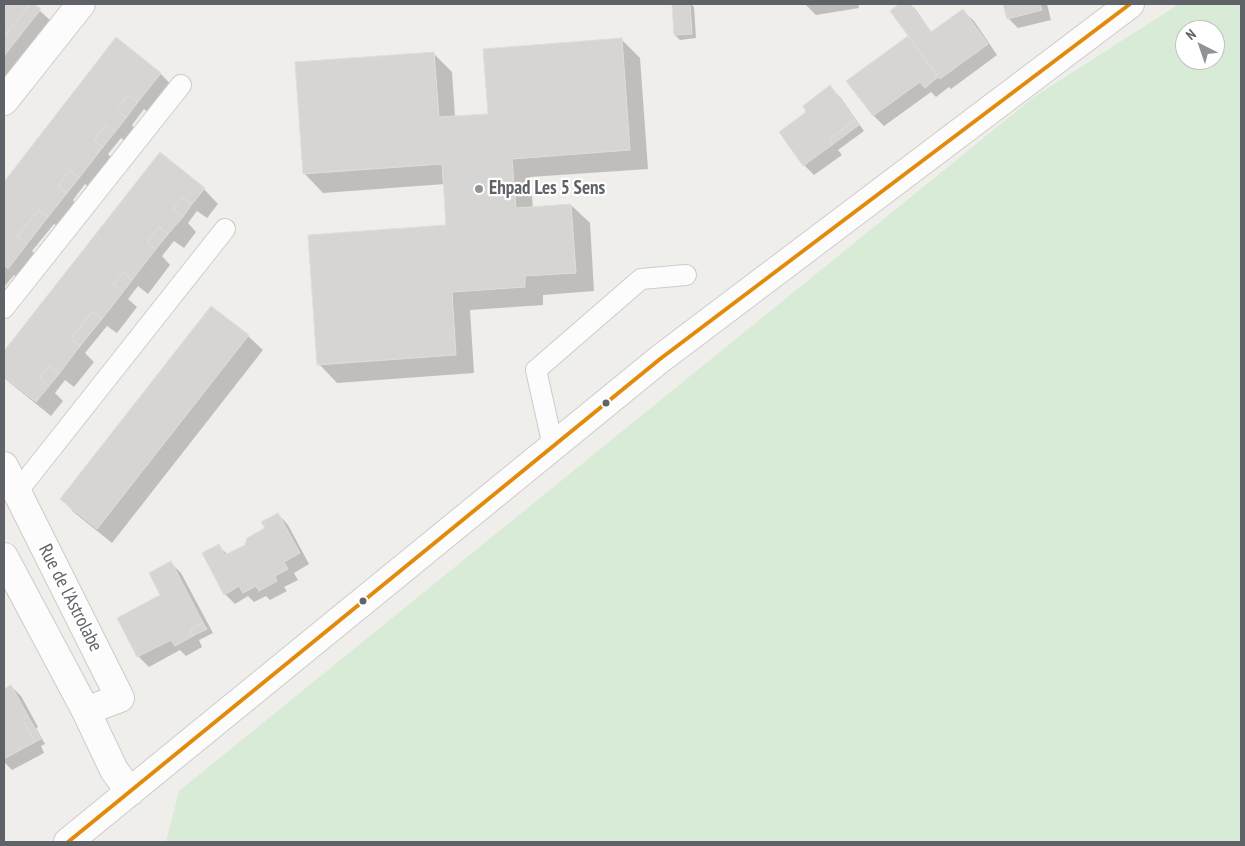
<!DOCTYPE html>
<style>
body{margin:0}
#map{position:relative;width:1245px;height:846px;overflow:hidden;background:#efeeea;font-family:"PT Sans Narrow",sans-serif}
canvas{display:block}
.frame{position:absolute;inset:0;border:5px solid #5f6368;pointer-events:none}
.north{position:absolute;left:1175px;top:20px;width:50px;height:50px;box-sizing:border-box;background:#fff;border:1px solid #bfc1c3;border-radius:50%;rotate:319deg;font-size:14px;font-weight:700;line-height:20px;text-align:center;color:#5f6368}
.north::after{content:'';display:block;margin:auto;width:18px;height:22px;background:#919496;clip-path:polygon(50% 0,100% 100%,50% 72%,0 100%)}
</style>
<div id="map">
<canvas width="1245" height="846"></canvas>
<div class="frame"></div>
<div class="north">N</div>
</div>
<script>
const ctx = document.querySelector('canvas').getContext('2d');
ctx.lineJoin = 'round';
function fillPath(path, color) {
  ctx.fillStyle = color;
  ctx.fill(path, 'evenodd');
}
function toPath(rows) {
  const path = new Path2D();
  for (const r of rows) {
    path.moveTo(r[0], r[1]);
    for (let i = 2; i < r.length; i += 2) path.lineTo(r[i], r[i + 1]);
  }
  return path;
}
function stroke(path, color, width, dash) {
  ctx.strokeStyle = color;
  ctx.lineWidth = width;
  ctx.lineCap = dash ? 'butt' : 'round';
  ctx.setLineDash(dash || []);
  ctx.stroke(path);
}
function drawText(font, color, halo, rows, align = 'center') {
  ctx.font = font + ' "PT Sans Narrow",sans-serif';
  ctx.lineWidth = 4.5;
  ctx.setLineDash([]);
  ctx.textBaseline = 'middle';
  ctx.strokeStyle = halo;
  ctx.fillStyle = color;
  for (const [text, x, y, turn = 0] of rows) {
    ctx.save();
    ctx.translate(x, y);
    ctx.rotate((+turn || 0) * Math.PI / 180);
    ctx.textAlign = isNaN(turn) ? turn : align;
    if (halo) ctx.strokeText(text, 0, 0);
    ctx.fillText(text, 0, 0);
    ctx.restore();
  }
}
fillPath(toPath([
 [1179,4,1241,4,1241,842,166,842,179,791,1034,97],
 [1185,30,1215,30,1215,60,1185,60]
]), '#d8ebd6');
fillPath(toPath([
 [4,4,32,4,50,20,4,79],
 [673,4,691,4,694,7,696,38,680,40,675,35],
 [805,4,858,4,859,8,816,15],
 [901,4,910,4,916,10,932,33,963,11,974,21,997,55,951,89,949,87,936,97,931,92,884,126,874,116,848,81,910,36,891,11],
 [1005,4,1047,4,1051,20,1018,28,1008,18],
 [117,39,161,74,175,89,153,116,144,109,132,125,140,134,131,146,121,138,108,154,117,163,94,191,85,184,73,200,81,209,64,231,54,224,32,251,41,260,23,282,14,275,4,287,4,184],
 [622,40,640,58,648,169,530,177,533,208,571,205,590,223,594,291,543,295,543,305,470,310,474,373,337,383,319,364,448,226,445,184,323,193,305,174,433,53,452,72,455,117,490,115],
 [830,87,840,97,864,131,838,150,842,155,814,175,804,165,808,113],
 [160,154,204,189,218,204,207,218,197,211,188,223,196,232,184,248,174,241,162,256,170,265,148,294,138,286,128,299,137,307,117,333,107,326,85,353,94,362,74,387,65,380,55,393,63,401,51,416,4,378,4,354],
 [248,336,263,350,112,543,76,514,61,499],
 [278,514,288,525,309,564,294,573,298,580,284,587,287,591,270,600,266,596,254,602,248,596,235,604,225,594,219,546,228,555,246,546,266,529],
 [170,562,181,573,213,633,199,640,202,647,186,656,180,650,149,667,138,656,162,595],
 [11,686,21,696,38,727,36,728,45,744,41,746,44,753,12,770,4,762,4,690]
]), '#0003');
const building = toPath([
 [4,4,30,4,4,37,4,4],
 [30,4,34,4,41,9,4,56,4,37,30,4],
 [672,4,690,4,692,34,674,35,672,4],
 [899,4,910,4,931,32,963,9,988,44,940,79,890,11,899,4],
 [1003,4,1040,4,1042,10,1007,19,1003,4],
 [908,36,938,77,925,88,920,82,873,116,846,81,908,36],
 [116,37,161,73,138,102,128,95,117,110,126,118,115,132,106,125,94,140,103,147,79,178,70,170,58,186,67,193,48,217,39,210,17,236,27,244,8,269,4,265,4,182,116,37],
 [622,38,630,150,512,159,516,208,571,204,576,273,525,276,525,287,452,292,456,355,317,365,308,235,446,225,442,164,303,174,295,62,434,52,439,117,488,114,483,49,622,38],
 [830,85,855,120,829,139,832,145,803,166,779,132,806,112,803,106,830,85],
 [128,95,138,102,126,118,117,110,128,95],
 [855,120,859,125,832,145,829,139,855,120],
 [106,125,115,132,103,147,94,140,106,125],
 [160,152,205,188,192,204,182,197,173,209,183,217,168,234,159,227,147,242,156,249,132,280,123,272,113,284,123,292,102,319,92,312,71,339,80,346,59,374,49,366,40,378,49,386,36,402,4,377,4,351,160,152],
 [70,170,79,178,67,193,58,186,70,170],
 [182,197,192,204,183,217,173,209,182,197],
 [39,210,48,217,27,244,17,236,39,210],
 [159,227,168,234,156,249,147,242,159,227],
 [123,272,132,280,123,292,113,284,123,272],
 [211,306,249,335,97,529,60,499,211,306],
 [92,312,102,319,80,346,71,339,92,312],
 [49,366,59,374,49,386,40,378,49,366],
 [278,513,300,553,284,562,288,569,275,576,277,581,259,591,256,586,243,593,239,586,224,595,202,553,219,544,225,555,245,545,247,538,265,528,261,522,278,513],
 [171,561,203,623,190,630,193,636,175,646,171,640,137,657,117,618,160,595,149,573,171,561],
 [203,623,207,629,193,636,190,630,203,623],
 [11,685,28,716,23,720,35,742,4,759,4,689,11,685],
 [28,716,41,739,35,742,23,720,28,716]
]);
fillPath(building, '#d6d5d3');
stroke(building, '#deddd9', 1);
const service = toPath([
 [4,308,181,85],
 [553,446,536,370,641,279,686,275],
 [17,492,225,229]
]);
const minor = toPath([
 [4,101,81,4],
 [4,466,120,698,86,711],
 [4,557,86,711,114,770,130,792],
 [68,842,660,359,1130,4]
]);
stroke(service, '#cbcccc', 22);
stroke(minor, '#cbcccc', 30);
stroke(service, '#fdfcfc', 20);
stroke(minor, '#fdfcfc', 28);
stroke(toPath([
 [68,842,660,359,1130,4]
]), '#e28a0a', 4);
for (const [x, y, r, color] of [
 [479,189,5,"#919496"],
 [606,403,4.5,"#5f6368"],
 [363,601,4.5,"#5f6368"]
]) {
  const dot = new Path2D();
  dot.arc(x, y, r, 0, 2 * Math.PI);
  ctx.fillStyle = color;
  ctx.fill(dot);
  stroke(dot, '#fff', 2);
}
drawText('bold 19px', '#5f6368', '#fff', [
 ["Ehpad Les 5 Sens",489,189]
], 'left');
drawText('19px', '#5f6368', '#fff', [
 ["Rue de l'Astrolabe",70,598,63]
]);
</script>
